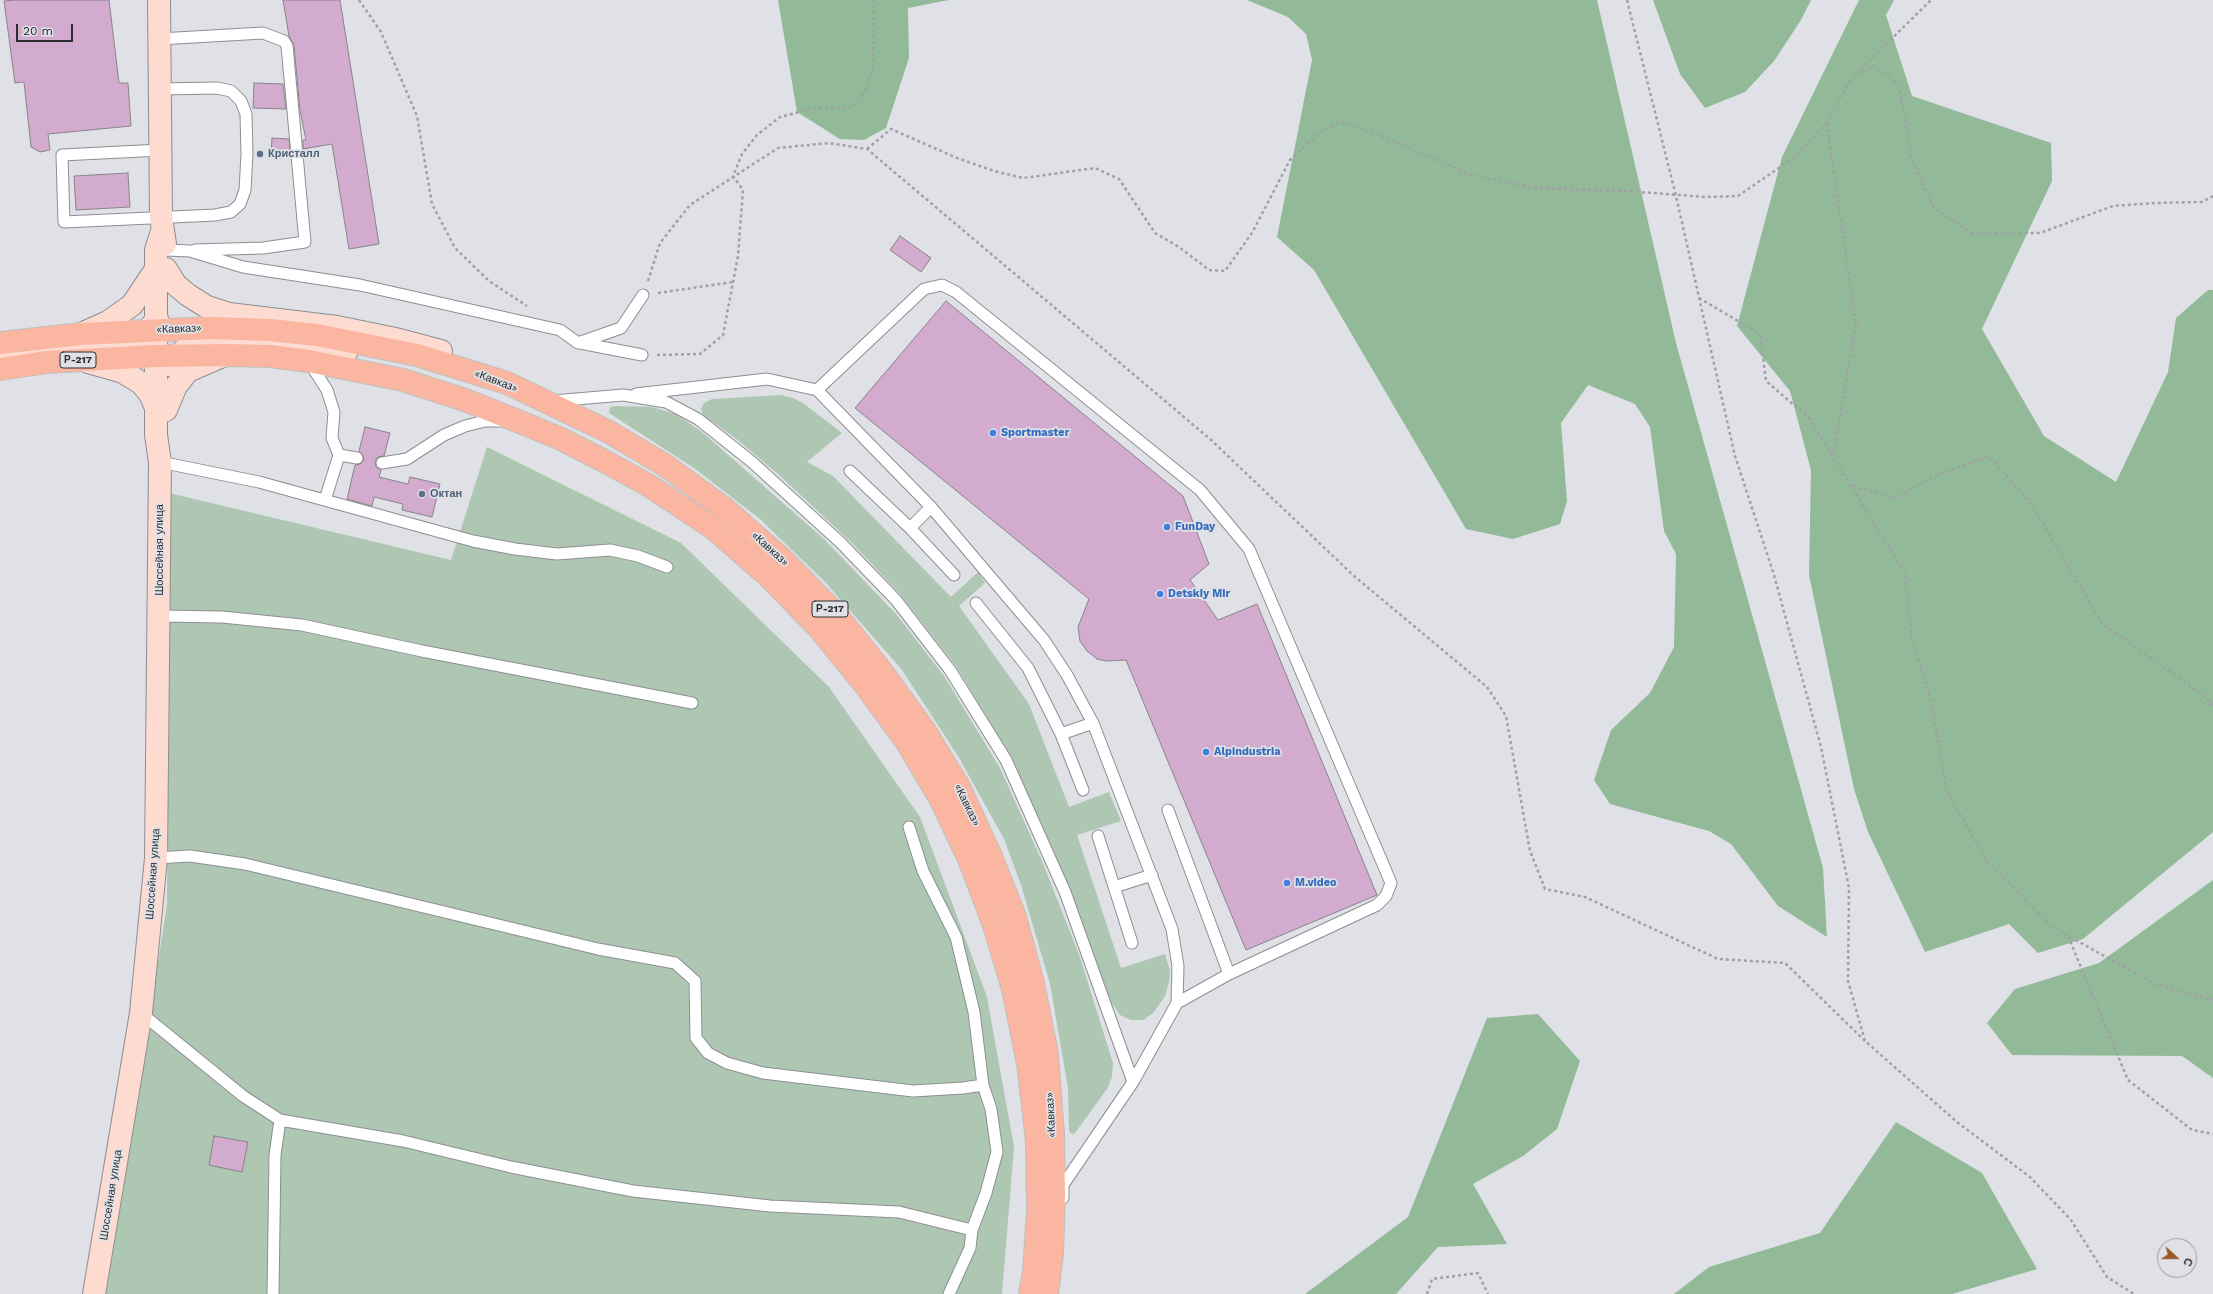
<!DOCTYPE html>
<meta charset="utf-8">
<style>
body{margin:0}
#map{position:relative;width:2213px;height:1294px;overflow:hidden;background:#dfe1e6;font-family:"Work Sans",sans-serif}
canvas{display:block}
.north{position:absolute;left:2157px;top:1238px;width:40px;height:40px;box-sizing:border-box;background:#dfe1e6;border:1px solid #97999c;border-radius:50%;rotate:111deg;font-size:11px;font-weight:700;line-height:16px;text-align:center;color:#2b2c2e}
.north::after{content:'';display:block;margin:auto;width:14px;height:18px;background:#9b5927;clip-path:polygon(50% 0,100% 100%,50% 72%,0 100%)}
.scale{position:absolute;left:16px;top:24px;width:57px;height:18px;box-sizing:border-box;border:2px solid #2b2c2e;border-top:0;padding-left:5px;font-size:12px;line-height:14px;white-space:nowrap;color:#2b2c2e;-webkit-text-stroke:3px #dfe1e6;paint-order:stroke}
</style>
<div id="map">
<canvas width="2213" height="1294"></canvas>
<div class="north">С</div>
<div class="scale">20 m</div>
</div>
<script>
const ctx = document.querySelector('canvas').getContext('2d');
ctx.lineJoin = 'round';
function fillPath(path, color) {
  ctx.fillStyle = color;
  ctx.fill(path, 'evenodd');
}
function toPath(rows) {
  const path = new Path2D();
  for (const r of rows) {
    path.moveTo(r[0], r[1]);
    for (let i = 2; i < r.length; i += 2) path.lineTo(r[i], r[i + 1]);
  }
  return path;
}
function stroke(path, color, width, dash) {
  ctx.strokeStyle = color;
  ctx.lineWidth = width;
  ctx.lineCap = dash ? 'butt' : 'round';
  ctx.setLineDash(dash || []);
  ctx.stroke(path);
}
function drawText(font, color, halo, rows, align = 'center') {
  ctx.font = font + ' "Work Sans",sans-serif';
  ctx.lineWidth = 3.5;
  ctx.setLineDash([]);
  ctx.textBaseline = 'middle';
  ctx.strokeStyle = halo;
  ctx.fillStyle = color;
  for (const [text, x, y, turn = 0] of rows) {
    ctx.save();
    ctx.translate(x, y);
    ctx.rotate((+turn || 0) * Math.PI / 180);
    ctx.textAlign = isNaN(turn) ? turn : align;
    if (halo) ctx.strokeText(text, 0, 0);
    ctx.fillText(text, 0, 0);
    ctx.restore();
  }
}
fillPath(toPath([
 [781,395,793,398,803,403,842,433,807,462,833,476,951,597,978,572,985,583,959,606,1029,704,1069,807,1109,792,1121,821,1077,835,1121,968,1165,954,1170,971,1169,982,1165,996,1154,1012,1144,1020,1131,1020,1120,1015,1111,1002,1072,894,1012,759,956,666,900,594,852,543,778,474,734,437,703,415,701,409,704,403,712,399],
 [616,406,652,407,676,414,702,432,824,539,896,614,944,676,1000,768,1042,861,1080,957,1113,1063,1112,1077,1107,1089,1075,1133,1072,1134,1069,1131,1068,1088,1050,984,1021,885,1004,839,958,756,902,670,826,583,760,519,694,468,609,413,610,407],
 [487,447,681,543,829,687,920,817,987,997,1014,1147,1002,1294,105,1294,167,905,169,493,451,560]
]), '#aec7b2');
fillPath(toPath([
 [778,0,949,0,908,8,909,58,886,128,864,140,840,139,797,112],
 [1247,0,1597,0,1676,343,1823,868,1827,937,1778,906,1731,844,1709,831,1610,804,1594,780,1611,730,1650,693,1674,647,1676,554,1664,531,1650,427,1635,404,1588,385,1561,423,1567,501,1560,524,1513,539,1466,529,1314,270,1277,237,1312,60,1306,34,1288,17],
 [1653,0,1811,0,1801,20,1774,61,1745,92,1705,108,1680,74],
 [1859,0,1894,0,1886,15,1912,96,2051,143,2052,181,1982,329,2044,436,2116,482,2168,372,2176,318,2208,290,2213,290,2213,832,2083,939,2038,953,2009,924,1925,952,1868,832,1854,789,1809,575,1811,470,1790,391,1737,326,1782,157],
 [2213,880,2213,1078,2182,1056,2012,1055,1987,1023,2015,989,2099,963],
 [1538,1014,1580,1061,1557,1129,1523,1156,1473,1184,1507,1244,1438,1247,1396,1294,1305,1294,1408,1217,1487,1018],
 [1896,1122,1982,1173,2037,1269,1952,1294,1674,1294,1709,1267,1820,1233]
]), '#92ba98');
const building = toPath([
 [14,0,109,0,119,83,128,83,131,126,48,134,50,150,40,152,31,147,24,82,15,83,4,1,14,0],
 [283,0,340,0,379,244,349,249,332,144,303,149,303,140,306,140,300,110,294,45,289,36,283,0],
 [254,83,283,84,286,109,253,108,254,83],
 [272,138,289,139,290,151,271,154,272,138],
 [128,173,130,207,76,210,74,176,128,173],
 [900,236,931,258,921,272,890,250,900,236],
 [946,301,1183,496,1209,564,1190,580,1218,620,1257,604,1377,895,1246,950,1126,660,1107,661,1097,659,1087,651,1080,641,1078,627,1089,599,855,408,946,301],
 [365,427,390,433,384,456,378,457,375,461,376,467,381,470,379,477,408,484,410,477,440,484,432,517,402,510,403,504,374,497,372,506,347,499,355,465,360,464,364,460,363,455,359,451,365,427],
 [214,1136,248,1142,242,1172,209,1165,214,1136]
]);
fillPath(building, '#d2abcf');
stroke(building, '#888488', 1);
const lane = toPath([
 [159,39,263,33,284,41,287,46,305,242,263,248,195,250],
 [160,89,217,88,231,91,241,101,246,114,247,154,245,190,240,204,231,212,215,215,64,222,62,155,161,150],
 [166,250,190,251,243,267,360,285,560,330,578,343,621,328,643,295],
 [580,343,642,355],
 [309,362,327,390,334,412,332,438,339,455,357,458],
 [817,390,924,289,942,285,956,292,1200,490,1249,549,1391,883,1386,896,1377,905,1229,974],
 [636,394,767,379,817,390,931,507,1044,640,1067,675,1093,723,1172,929,1178,966,1177,1003,1133,1082],
 [553,401,623,395,666,402,698,419,752,462,841,543,896,600,950,670,1006,760,1065,892,1133,1082,1063,1185,1063,1198],
 [160,462,259,482,473,541,515,549,557,554,610,550,638,556,667,567],
 [382,463,407,459,444,435,465,426,485,421,502,421],
 [850,471,910,528,954,575],
 [325,500,339,455],
 [910,528,931,507],
 [976,603,1028,668,1061,734,1083,790],
 [159,616,222,617,302,625,422,651,692,703],
 [1061,734,1093,723],
 [1168,810,1229,974,1177,1003],
 [1098,836,1132,943],
 [156,858,190,856,245,864,598,949,675,963,695,981,696,1038,708,1053,727,1063,763,1073,913,1091,963,1088,983,1085,974,1012,956,937,923,871,909,827],
 [1114,887,1152,875],
 [141,1013,243,1096,280,1120,403,1141,511,1167,633,1191,770,1206,899,1212,972,1230,986,1193,997,1152,991,1109,983,1085],
 [273,1294,275,1155,280,1120],
 [949,1294,970,1248,972,1230]
]);
const secondary = toPath([
 [159,0,161,217,165,244],
 [166,269,176,285,188,295,207,307,229,314,337,327,400,340,441,351],
 [81,334,108,322,132,305,156,269],
 [0,355,42,350,137,343,157,319],
 [88,362,123,372,141,383,150,394,156,408],
 [169,365,187,347,200,340,250,340,347,351],
 [166,410,176,386,188,371,225,355],
 [94,1294,141,1013,156,858,160,462,156,435,156,250,162,231]
]);
const primary = toPath([
 [0,343,81,334,211,328,270,330,317,335,417,355,507,383,609,432,663,464,724,508,781,558,835,613,880,669,925,731,959,787,990,854,1015,917,1033,983,1047,1054,1053,1134,1054,1195,1052,1253,1047,1294],
 [0,369,47,362,156,356,227,355,270,356,309,361,403,380,465,400,520,422,559,438,608,463,648,485,713,528,768,576,817,626,865,685,906,741,941,800,969,859,994,925,1013,989,1028,1063,1037,1141,1038,1211,1034,1271,1030,1294]
]);
stroke(lane, '#8d8e93', 13);
stroke(secondary, '#8d8e93', 24);
stroke(primary, '#bfc0c0', 24);
stroke(toPath([
 [359,0,381,32,417,116,432,204,455,248,489,281,527,306],
 [1627,0,1676,196,1735,456,1774,575,1821,747,1849,888,1848,981,1865,1041,1957,1122,2030,1177,2071,1220,2107,1277,2134,1294],
 [1860,70,1931,0],
 [1827,123,1856,325,1833,456],
 [867,149,891,129,957,158,994,171,1023,178,1095,168,1119,179,1155,233,1179,247,1209,270,1225,271,1252,233,1290,160,1323,130,1342,122,1392,140,1468,174,1535,188,1626,191,1706,197,1738,196,1792,159,1827,123,1847,85,1859,72,1874,67,1887,75,1899,86,1912,160,1934,208,1972,233,2040,233,2113,206,2155,203,2202,202,2213,196],
 [648,281,660,243,690,205,778,148,829,143,867,149,1210,439,1354,576,1487,687,1506,716,1530,851,1545,889,1585,897,1718,959,1785,963,1865,1041],
 [658,293,733,282],
 [1699,298,1760,334,1766,381,1809,418,1905,573,1912,641,1930,697,1947,792,1987,861,2051,926,2154,984,2213,1000],
 [657,355,700,354,723,335,738,256,743,190,733,176,742,154,757,135,780,117,815,108,852,107,865,92,873,66,874,0],
 [1852,486,1896,498,1928,479,1989,456,2030,502,2102,623,2203,695,2213,705],
 [2068,936,2128,1080,2192,1130,2213,1134],
 [1427,1294,1432,1279,1478,1273,1488,1294]
]), '#a0a1a5', 2.5, [3, 3]);
stroke(lane, '#fff', 11);
stroke(secondary, '#fddbd0', 22);
stroke(primary, '#fab6a0', 22);
for (const [x, y, r, color] of [
 [260,154,4,"#5c6f8a"],
 [993,433,4,"#3f7fe0"],
 [422,494,4,"#5c6f8a"],
 [1167,527,4,"#3f7fe0"],
 [1160,594,4,"#3f7fe0"],
 [1206,752,4,"#3f7fe0"],
 [1287,883,4,"#3f7fe0"]
]) {
  const dot = new Path2D();
  dot.arc(x, y, r, 0, 2 * Math.PI);
  ctx.fillStyle = color;
  ctx.fill(dot);
  stroke(dot, '#dfe1e6', 1.5);
}
for (const [x, y, w] of [
 [78,360,36],
 [830,609,36]
]) {
  const box = new Path2D();
  box.roundRect(x - w / 2, y - 8, w, 16, 3);
  ctx.fillStyle = '#dfe1e6';
  ctx.fill(box);
  stroke(box, '#2b2c2e', 1);
}
drawText('bold 10px', '#2b2c2e', null, [
 ["Р-217",78,360],
 ["Р-217",830,609]
]);
drawText('bold 11px', '#4e5e75', '#dfe1e6', [
 ["Кристалл",268,154],
 ["Октан",430,494]
], 'left');
drawText('11px', '#2b2c2e', '#dfe1e6', [
 ["«Кавказ»",179,329,-2],
 ["«Кавказ»",496,381,21],
 ["«Кавказ»",770,549,42],
 ["Шоссейная улица",160,550,-90],
 ["«Кавказ»",967,805,64],
 ["Шоссейная улица",153,874,-86],
 ["«Кавказ»",1051,1115,-93],
 ["Шоссейная улица",111,1195,-81]
]);
drawText('bold 11px', '#366cbe', '#dfe1e6', [
 ["Sportmaster",1001,433],
 ["FunDay",1175,527],
 ["Detskiy Mir",1168,594],
 ["Alpindustria",1214,752],
 ["M.video",1295,883]
], 'left');
</script>
